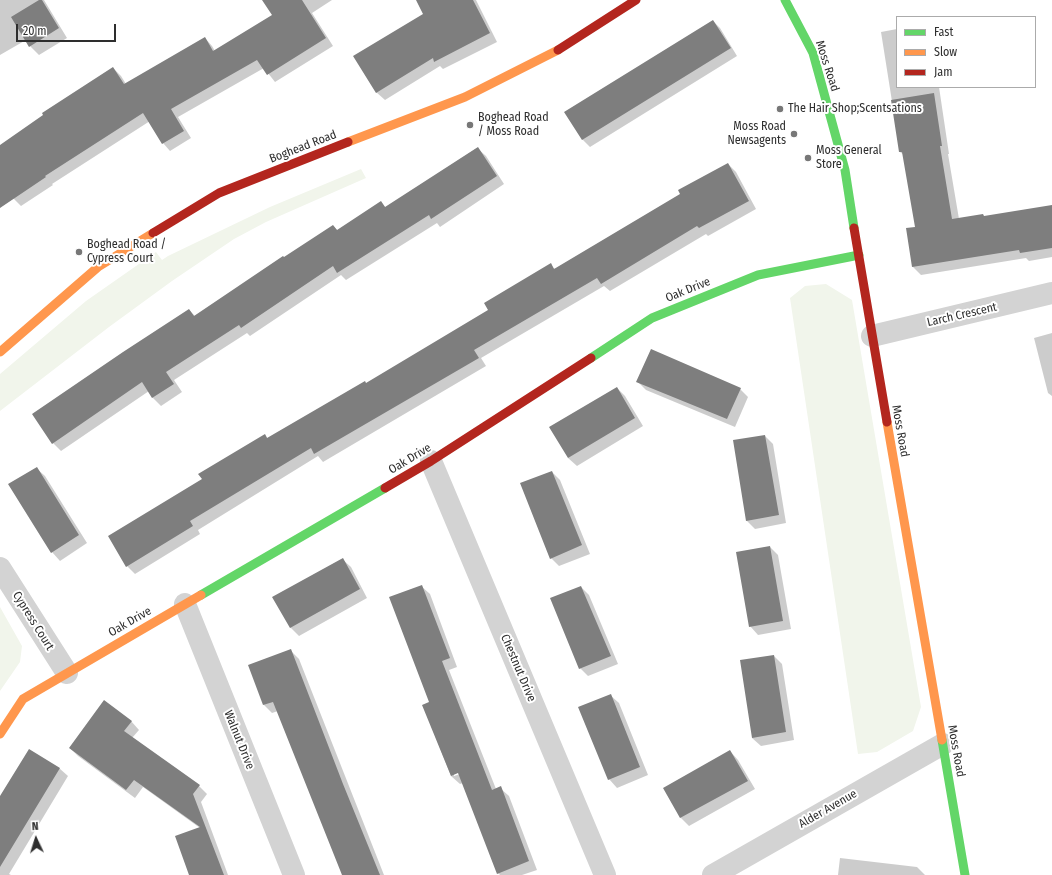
<!DOCTYPE html>
<style>
body{margin:0}
#map{position:relative;width:1052px;height:875px;overflow:hidden;background:#fff;font-family:"Fira Sans Condensed",sans-serif}
canvas{display:block}
.legend{position:absolute;left:896px;top:16px;width:140px;height:72px;box-sizing:border-box;background:#fff;border:1px solid #ababab;margin:0;padding:5px 7px;list-style:none;font-size:12px;color:#2e2e2e}
.legend li{display:flex;align-items:center;gap:8px;height:20px}
.legend b{width:20px;border:1px solid #ababab}
.north{position:absolute;left:16px;top:819px;width:40px;height:40px;-webkit-text-stroke:3px #fff;paint-order:stroke;rotate:356deg;font-size:11px;font-weight:700;line-height:16px;text-align:center;color:#2e2e2e}
.north::after{content:'';display:block;margin:auto;width:14px;height:18px;background:#2e2e2e;clip-path:polygon(50% 0,100% 100%,50% 72%,0 100%)}
.scale{position:absolute;left:16px;top:24px;width:100px;height:18px;box-sizing:border-box;border:2px solid #2e2e2e;border-top:0;padding-left:5px;font-size:12px;line-height:14px;white-space:nowrap;color:#2e2e2e;-webkit-text-stroke:3px #fff;paint-order:stroke}
</style>
<div id="map">
<canvas width="1052" height="875"></canvas>
<ul class="legend">
<li><b style="height:5px;background:#63d668"></b>Fast</li>
<li><b style="height:5px;background:#ff974d"></b>Slow</li>
<li><b style="height:5px;background:#b3261e"></b>Jam</li>
</ul>
<div class="north">N</div>
<div class="scale">20 m</div>
</div>
<script>
const ctx = document.querySelector('canvas').getContext('2d');
ctx.lineJoin = 'round';
function fillPath(path, color) {
  ctx.fillStyle = color;
  ctx.fill(path, 'evenodd');
}
function toPath(rows) {
  const path = new Path2D();
  for (const r of rows) {
    path.moveTo(r[0], r[1]);
    for (let i = 2; i < r.length; i += 2) path.lineTo(r[i], r[i + 1]);
  }
  return path;
}
function stroke(path, color, width, dash) {
  ctx.strokeStyle = color;
  ctx.lineWidth = width;
  ctx.lineCap = dash ? 'butt' : 'round';
  ctx.setLineDash(dash || []);
  ctx.stroke(path);
}
function drawText(font, color, halo, rows, align = 'center') {
  ctx.font = font + ' "Fira Sans Condensed",sans-serif';
  ctx.lineWidth = 4;
  ctx.setLineDash([]);
  ctx.textBaseline = 'middle';
  ctx.strokeStyle = halo;
  ctx.fillStyle = color;
  for (const [text, x, y, turn = 0] of rows) {
    ctx.save();
    ctx.translate(x, y);
    ctx.rotate((+turn || 0) * Math.PI / 180);
    ctx.textAlign = isNaN(turn) ? turn : align;
    if (halo) ctx.strokeText(text, 0, 0);
    ctx.fillText(text, 0, 0);
    ctx.restore();
  }
}
fillPath(toPath([
 [361,169,366,178,266,222,234,239,172,281,109,327,0,411,0,374,86,301,156,252,162,260,168,256,270,207],
 [826,284,852,300,921,707,913,731,877,752,858,754,790,298,805,286],
 [0,607,22,646,20,662,0,691]
]), '#f1f5eb');
fillPath(toPath([
 [0,0,44,0,67,38,39,55,30,46,26,40,0,55],
 [264,0,332,0,312,13,333,46,275,82,264,68,178,117,191,138,170,151,163,143,150,121,52,184,53,185,21,206,14,199,0,178,0,147,113,68,121,76,126,84,205,38,212,46,215,51,274,16],
 [431,0,476,0,497,42,443,69,440,66,385,100,376,92,425,14],
 [713,21,720,28,737,56,590,147,583,140,566,112],
 [897,29,897,87,939,87,949,154,948,154,959,219,985,217,1052,206,1052,257,1029,261,1026,258,921,275,913,267,916,228,904,155,900,152,881,32],
 [477,148,486,156,504,184,440,227,437,223,346,280,341,275,250,336,247,333,174,380,182,392,161,406,153,398,149,391,61,451,53,443,189,310,195,316,333,226,338,231,381,202,386,208],
 [728,164,736,172,756,209,708,236,706,234,610,291,604,286,481,358,486,366,323,462,318,456,198,530,200,534,135,574,127,566,203,479,265,435,268,439,367,384,489,310,550,265,555,269,681,194],
 [1052,333,1052,396,1048,393,1034,338],
 [638,382,740,389,748,397,735,427,646,390],
 [617,388,625,396,643,426,577,466,568,458],
 [765,436,773,444,786,523,755,529,747,521],
 [36,468,45,476,87,543,60,561,52,552,10,484],
 [552,472,560,480,590,554,559,566,551,558],
 [770,547,778,555,791,629,758,635,750,626],
 [342,559,351,567,367,598,299,636,291,628,274,597],
 [421,586,430,594,457,667,449,670,496,789,500,788,509,796,537,870,522,875,500,875,498,873,463,783,460,784,451,776,423,705,430,703],
 [463,771,463,773,454,776,454,774],
 [581,587,589,595,618,664,588,676,580,668],
 [291,651,299,659,384,875,343,875,278,711,272,713,264,705,249,666],
 [774,656,782,664,794,740,761,746,752,738],
 [610,695,619,703,648,775,617,788,609,779],
 [131,721,139,730,132,738,199,786,207,794,201,802,228,875,190,875,200,828,143,787,135,798,78,756,70,748],
 [730,751,738,760,755,789,689,826,681,818,664,788],
 [59,768,68,776,9,874,11,875,0,875,0,798],
 [840,858,917,867,925,875,838,875]
]), '#0003');
fillPath(toPath([
 [39,0,42,0,59,28,29,47,11,17],
 [262,0,302,0,326,38,267,75,257,60,171,109,184,131,162,144,143,113,45,176,46,177,0,208,0,145,43,115,42,113,113,67,124,84,205,37,213,51,272,15],
 [416,0,473,0,490,33,434,62,433,58,376,93,353,56,423,14],
 [713,20,731,48,582,140,564,112],
 [934,93,942,146,940,146,952,219,983,214,984,216,1052,205,1052,248,1020,253,1019,250,912,267,906,228,915,227,902,152,899,152,891,100],
 [478,147,497,176,431,219,429,215,337,273,333,266,241,328,239,325,166,372,174,384,152,398,142,382,52,444,32,414,123,352,189,309,194,316,283,256,284,257,333,225,337,230,381,201,385,207],
 [728,163,749,201,699,228,697,226,601,284,597,278,474,350,479,358,314,454,311,448,190,521,193,526,126,567,108,536,202,479,198,474,265,434,267,438,365,381,366,383,488,310,484,303,551,263,554,269,680,194,678,190],
 [651,349,741,388,727,419,636,382],
 [617,387,635,418,568,458,549,427],
 [765,435,779,515,746,521,733,440],
 [37,467,79,535,51,553,8,484],
 [552,471,582,545,550,559,520,483],
 [770,546,783,621,749,627,736,552],
 [343,558,360,589,290,628,272,597],
 [422,585,450,658,442,661,492,790,501,786,529,861,497,874,458,773,451,776,422,705,429,702,389,597],
 [581,586,611,656,579,669,550,598],
 [291,649,343,784,380,875,342,875,273,702,263,705,248,665],
 [774,655,786,732,752,738,740,660],
 [611,694,640,767,608,780,578,707],
 [104,700,132,721,124,731,200,785,193,794,224,875,189,875,175,836,200,827,134,780,126,790,69,748],
 [29,749,60,768,0,867,0,796],
 [730,750,748,781,680,818,663,788]
]), '#7e7e7e');
stroke(toPath([
 [872,336,1052,293],
 [431,461,605,875],
 [0,568,67,673],
 [185,604,294,875],
 [713,875,943,744]
]), '#d3d3d3', 22);
stroke(toPath([
 [785,0,813,53,845,170,854,228],
 [591,358,652,318,758,275,859,255],
 [201,595,385,488],
 [942,740,965,875]
]), '#63d668', 9);
stroke(toPath([
 [348,142,465,97,558,50],
 [0,352,98,267,153,233],
 [887,422,942,740],
 [0,734,23,699,201,595]
]), '#ff974d', 9);
stroke(toPath([
 [558,50,636,0],
 [854,228,887,422],
 [153,233,219,193,348,142],
 [385,488,431,461,591,358]
]), '#b3261e', 9);
for (const [x, y, r, color] of [
 [780,109,4,"#777"],
 [470,125,4,"#777"],
 [794,134,4,"#777"],
 [808,158,4,"#777"],
 [79,252,4,"#777"]
]) {
  const dot = new Path2D();
  dot.arc(x, y, r, 0, 2 * Math.PI);
  ctx.fillStyle = color;
  ctx.fill(dot);
  stroke(dot, '#fff', 1.5);
}
drawText('12px', '#2e2e2e', '#fff', [
 ["Moss Road",827,66,72],
 ["Boghead Road",303,147,-21],
 ["Oak Drive",688,290,-22],
 ["Larch Crescent",962,315,-13],
 ["Moss Road",900,431,80],
 ["Oak Drive",410,459,-31],
 ["Cypress Court",33,621,58],
 ["Oak Drive",130,622,-30],
 ["Chestnut Drive",518,668,67],
 ["Walnut Drive",239,740,68],
 ["Moss Road",956,751,80],
 ["Alder Avenue",828,809,-30]
]);
drawText('12px', '#2e2e2e', '#fff', [
 ["The Hair Shop;Scentsations",788,109],
 ["Boghead Road",478,118],
 ["/ Moss Road",478,132],
 ["Moss Road",786,127,"right"],
 ["Newsagents",786,141,"right"],
 ["Moss General",816,151],
 ["Store",816,165],
 ["Boghead Road /",87,245],
 ["Cypress Court",87,259]
], 'left');
</script>
